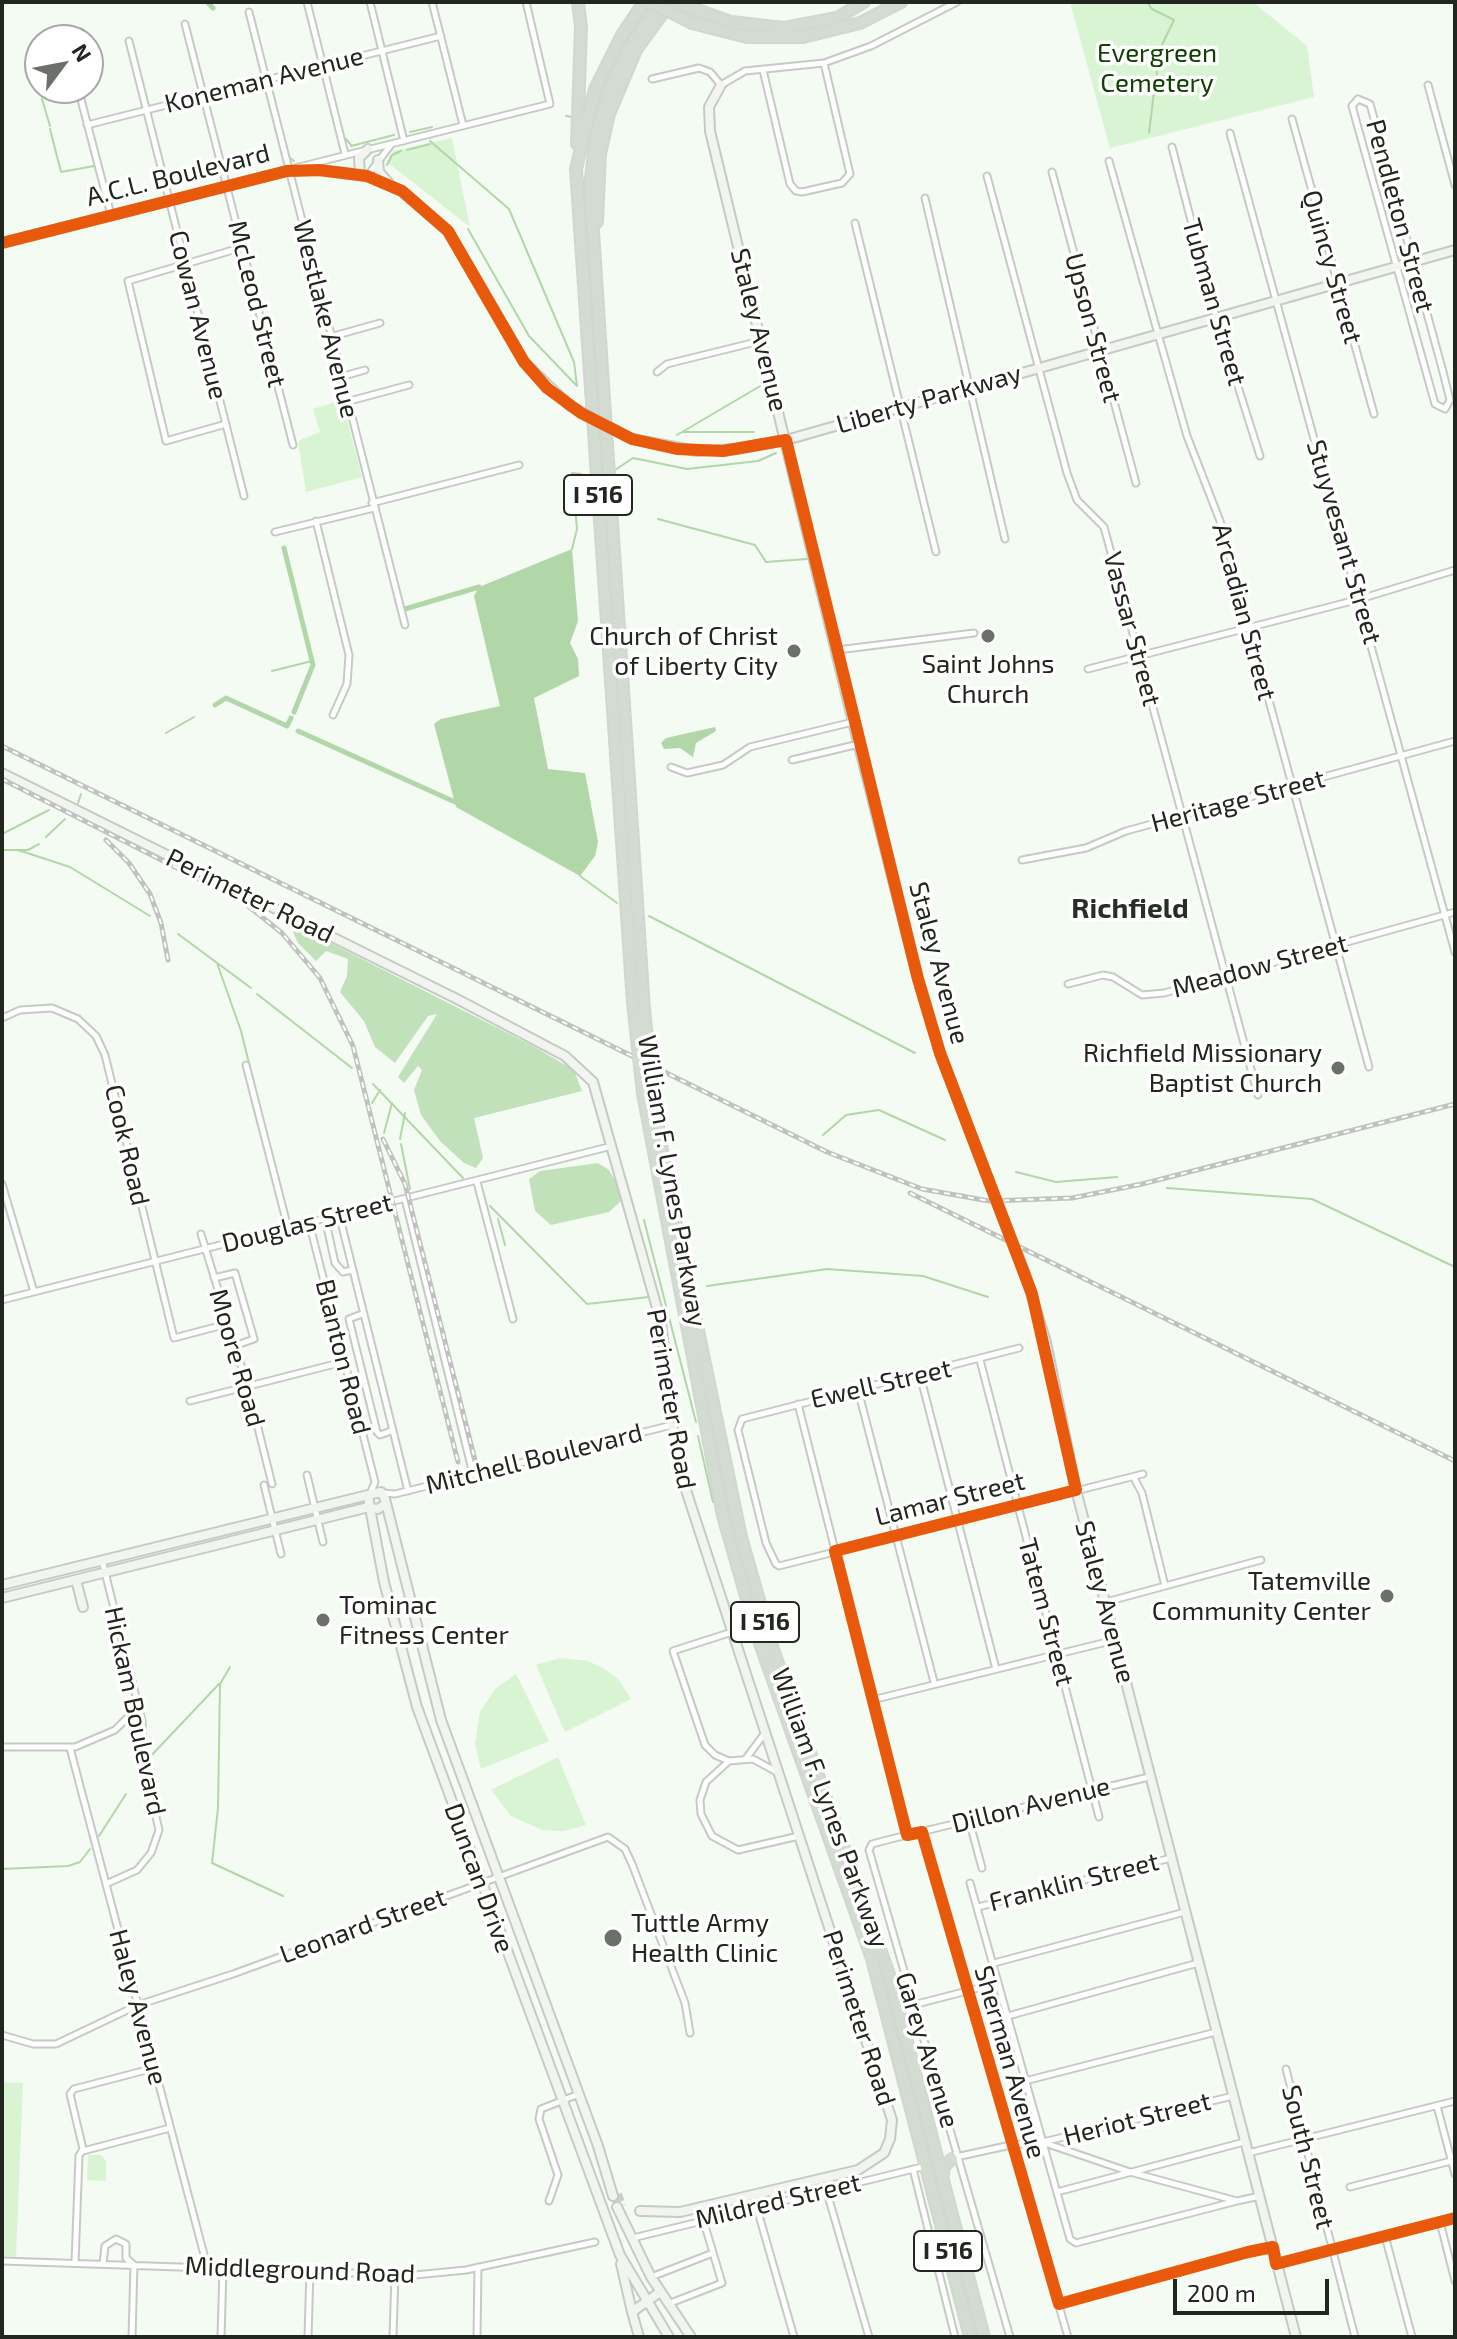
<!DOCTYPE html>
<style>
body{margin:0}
#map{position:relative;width:1457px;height:2339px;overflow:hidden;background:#f4fbf2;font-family:"Exo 2",sans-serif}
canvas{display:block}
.frame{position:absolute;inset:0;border:4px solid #21261f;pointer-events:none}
.north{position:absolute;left:24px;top:24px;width:80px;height:80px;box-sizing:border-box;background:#fff;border:2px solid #a6a8a5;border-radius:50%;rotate:58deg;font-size:22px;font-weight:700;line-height:32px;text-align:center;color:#21261f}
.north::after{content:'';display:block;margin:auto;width:28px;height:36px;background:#6b7169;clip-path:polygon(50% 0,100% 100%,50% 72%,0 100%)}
.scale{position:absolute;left:1173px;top:2279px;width:156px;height:36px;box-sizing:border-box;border:4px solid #21261f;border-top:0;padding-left:10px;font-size:24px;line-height:28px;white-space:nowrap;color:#21261f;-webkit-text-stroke:6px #fff;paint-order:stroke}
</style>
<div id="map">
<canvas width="1457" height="2339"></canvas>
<div class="frame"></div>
<div class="north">N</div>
<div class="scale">200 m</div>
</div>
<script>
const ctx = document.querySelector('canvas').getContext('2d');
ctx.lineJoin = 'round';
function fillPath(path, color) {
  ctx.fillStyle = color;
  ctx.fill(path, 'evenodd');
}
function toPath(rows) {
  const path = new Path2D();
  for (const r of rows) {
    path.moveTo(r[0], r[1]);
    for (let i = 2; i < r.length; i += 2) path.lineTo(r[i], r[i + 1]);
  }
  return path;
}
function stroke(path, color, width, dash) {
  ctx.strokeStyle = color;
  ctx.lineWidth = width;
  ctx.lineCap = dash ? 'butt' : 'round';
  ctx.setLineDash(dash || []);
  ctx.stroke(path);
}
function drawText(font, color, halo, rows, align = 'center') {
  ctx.font = font + ' "Exo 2",sans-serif';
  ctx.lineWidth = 7;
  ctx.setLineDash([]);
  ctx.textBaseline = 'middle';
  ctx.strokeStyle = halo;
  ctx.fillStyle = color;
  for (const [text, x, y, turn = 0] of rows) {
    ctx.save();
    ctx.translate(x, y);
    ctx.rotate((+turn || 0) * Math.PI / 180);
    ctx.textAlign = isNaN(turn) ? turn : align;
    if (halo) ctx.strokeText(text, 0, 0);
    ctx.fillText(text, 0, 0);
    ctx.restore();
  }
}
fillPath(toPath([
 [1070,2,1253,2,1307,46,1314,97,1110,148],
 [452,138,470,227,387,162,393,151],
 [342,400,362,477,306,492,298,441,320,432,313,409],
 [560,1658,588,1661,605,1669,619,1680,631,1699,565,1732,536,1665],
 [516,1674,549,1741,481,1769,475,1743,480,1712,495,1689],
 [558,1757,586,1825,564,1831,542,1830,511,1816,491,1790],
 [2,2082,23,2083,16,2257,2,2256],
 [88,2155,101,2155,106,2161,106,2181,87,2180]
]), '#d8f4d2');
fillPath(toPath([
 [299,927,533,1046,574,1070,582,1091,474,1118,483,1158,476,1168,464,1163,440,1141,421,1115,414,1090,422,1070,418,1066,404,1083,398,1077,437,1014,428,1016,395,1063,375,1047,364,1021,340,992,347,976,348,959,326,951,316,961,298,943,293,932],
 [598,1163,609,1170,620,1189,621,1201,609,1212,551,1225,535,1211,529,1179,540,1171]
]), '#c1e1ba');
fillPath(toPath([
 [572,549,578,621,570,643,578,659,579,676,534,698,548,769,585,773,598,842,595,856,580,876,456,807,434,724,441,719,500,706,474,596,479,587],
 [715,727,716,731,696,743,693,757,680,748,664,749,661,743,666,738]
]), '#b1d7a8');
stroke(toPath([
 [1147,2,1152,9,1174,20,1161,47],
 [1156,87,1158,54],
 [42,99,50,126],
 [566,116,572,117],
 [50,129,61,172,94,166],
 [410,132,432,127],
 [1149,133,1154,92],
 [345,138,352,146],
 [430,141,509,209,574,362,577,386],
 [351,146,394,135],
 [407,150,430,144],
 [286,155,294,161],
 [387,165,392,155,401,151],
 [468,229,529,336,576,385],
 [683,432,754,432],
 [677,435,762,385,765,388],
 [797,442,848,427],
 [615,470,633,458,687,469,758,461,776,453],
 [658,519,755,545,766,562,807,559],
 [572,549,577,529,572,473,581,474],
 [272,671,312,661],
 [166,733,194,717],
 [78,803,81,794],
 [2,834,49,810],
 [46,837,65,819],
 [2,850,28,850,39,844],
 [18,850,70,867,150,916],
 [580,876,617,903],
 [649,916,915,1053],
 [178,934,251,988],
 [217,963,241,1031,254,1083],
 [257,994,352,1068],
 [373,1084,463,1178],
 [252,1102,258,1125],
 [372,1103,380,1090],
 [384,1133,392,1103],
 [823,1135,846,1115,879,1110,945,1140],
 [400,1139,405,1113],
 [401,1144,410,1189],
 [1016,1172,1056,1182,1117,1177],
 [1167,1188,1312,1199,1455,1267],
 [490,1206,587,1304,649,1297],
 [498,1219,505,1245],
 [644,1220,696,1422],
 [707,1286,827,1269,923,1276,988,1297],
 [698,1436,713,1502],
 [230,1667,220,1684,218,1808,212,1863,283,1896],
 [148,1759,219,1684],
 [99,1836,126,1794],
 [2,1869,68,1866,80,1862,90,1849]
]), '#b1d7a8', 2);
stroke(toPath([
 [207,2,213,8],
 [284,548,313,665,294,712],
 [405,609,479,587],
 [215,705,226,698,287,726,291,718],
 [298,731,455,802]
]), '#b1d7a8', 5);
stroke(toPath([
 [618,2194,622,2206]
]), '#cad0c8', 8, [8, 4]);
const street = toPath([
 [307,2,345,154],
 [370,2,404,141],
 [432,2,463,125],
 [249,12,405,625],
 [185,24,293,445],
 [129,41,244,496],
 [763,70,790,184,796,191,802,192,842,183,850,174,824,63],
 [652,79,699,68,710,72,721,85,745,71,824,63,871,46,957,2],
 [1428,85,1455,185],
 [78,88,111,215],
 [1358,99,1370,104,1443,372,1450,400,1445,409,1435,404,1352,106,1358,99],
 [1292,119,1374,414],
 [87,125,441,36],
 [1230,133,1455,952],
 [1172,147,1216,317,1260,456],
 [1109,161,1187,436,1220,521,1369,1067],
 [295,168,550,104,526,2],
 [1052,172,1136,483],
 [368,175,390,146],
 [987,176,1067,473,1077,500,1104,527,1258,1095],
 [925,198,1005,539],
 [855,223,936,552],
 [330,337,380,323],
 [657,372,667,364,760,341],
 [340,377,365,370],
 [346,402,409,385],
 [226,424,166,441,128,281,243,247],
 [372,503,519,465],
 [316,521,349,655,347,684,333,715],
 [275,532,374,508],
 [837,650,974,633],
 [1088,669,1360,599,1455,570],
 [792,760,859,744],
 [671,767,687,773,723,765,750,747,853,722],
 [1022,860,1086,848,1126,831,1455,741],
 [1068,984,1103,975,1113,977,1142,995,1164,993,1455,912],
 [2,1018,20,1010,52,1008,78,1019,96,1036,105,1055,174,1338,227,1324],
 [246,1065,288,1228],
 [477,1182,513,1319],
 [2,1184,34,1292],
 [405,1199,473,1474],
 [339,1214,408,1491],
 [325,1218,335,1263,343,1272,352,1270],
 [309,1222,375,1482,371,1492],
 [201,1234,248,1388,272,1484],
 [214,1278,235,1273,254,1339,234,1346],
 [2,1300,612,1146],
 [362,1314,349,1319,377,1432,380,1435,391,1431],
 [1019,1348,742,1419,738,1430,766,1543,776,1564,779,1566,1143,1474],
 [980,1360,1099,1817],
 [920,1375,996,1669],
 [858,1390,934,1682],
 [190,1401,343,1362],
 [798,1404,907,1835],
 [307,1475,323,1542],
 [1134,1478,1142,1493,1165,1586],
 [264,1485,281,1554],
 [383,1493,395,1494,672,1425],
 [102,1560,142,1721,144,1765,159,1830,151,1853,137,1870,106,1884],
 [1106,1602,1261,1560],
 [872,1700,1115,1640],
 [2,1747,75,1747,115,1730,137,1708],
 [70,1748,207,2266],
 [747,1757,765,1733],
 [729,1761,715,1755,705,1745,673,1651,732,1632],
 [777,1772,753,1759,729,1761,706,1782,700,1800,701,1814,712,1836,738,1850,799,1836],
 [969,1820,982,1868],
 [922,1832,1068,2337],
 [970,1883,1070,2239,1076,2243,1237,2201],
 [978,1907,1171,1858],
 [994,1963,1185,1912],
 [913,2005,998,1983],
 [1008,2016,1198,1963],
 [2,2035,33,2044,56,2044,138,2005,233,1974,608,1837,625,1849,632,1864,685,2003,690,2033],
 [1286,2069,1355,2337],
 [1025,2081,1216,2032],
 [1437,2106,1455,2174],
 [1043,2142,1233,2096],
 [83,2151,170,2128],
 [1248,2153,1455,2101],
 [956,2157,1011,2145,1042,2142,1130,2172,1237,2201,1260,2196],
 [913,2169,955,2337],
 [1350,2187,1455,2160],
 [826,2189,869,2337],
 [1057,2192,1244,2142],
 [549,2201,558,2175,539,2119,541,2109,579,2094],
 [756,2205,794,2337],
 [1440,2222,1455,2281],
 [1385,2236,1412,2337],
 [633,2238,926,2166],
 [2,2261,415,2275,466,2270,595,2242],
 [75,2263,79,2156,83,2149,70,2094,74,2089,154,2068],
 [1277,2263,1455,2218],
 [103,2264,105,2246,116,2239,126,2244,126,2258,134,2265,132,2337],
 [651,2277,713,2253],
 [668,2304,722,2283,703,2219],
 [1059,2304,1273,2247],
 [221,2337,223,2268],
 [308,2337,310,2270],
 [393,2337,395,2274],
 [477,2337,478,2267],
 [1010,2337,869,1850,872,1844,891,1839,1149,1777]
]);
const secondary = toPath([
 [721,85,709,107,710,131,853,722,918,979,940,1053,986,1174],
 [378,160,379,172,388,182],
 [360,175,359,158,368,149],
 [2,243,287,171,319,170,367,176,402,191,448,231,524,362,570,406],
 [632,439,697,451,737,449,786,440,1455,250],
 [2,773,457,999,565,1056,593,1082,661,1322,673,1429,685,1487,892,2120,890,2139,884,2153,858,2170,680,2212,640,2211],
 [1025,1274,1046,1342,1076,1490,1296,2337],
 [384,1505,378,1509,370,1508,368,1495,381,1492,385,1499,441,1720,598,2146,613,2196],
 [370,1508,384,1582,417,1707,620,2255,669,2337],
 [76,1580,83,1607],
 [2,1585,368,1495],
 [2,1598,369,1507],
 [617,2207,651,2277,691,2337],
 [621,2264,632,2312],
 [639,2337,632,2312,660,2292]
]);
const highway = toPath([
 [675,2,731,22,784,28,837,18,864,2],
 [692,23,747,37,803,37,860,23,901,2],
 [577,144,581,27,578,2],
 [597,222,600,154,609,114,636,50,671,2],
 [633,1003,576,169,595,89,622,35,644,2],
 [644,1009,590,186,597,129,610,88,627,51,661,2],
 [643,1094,723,1516,758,1638,872,1959,970,2337],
 [654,1103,669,1191,741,1537,773,1649,890,1977,984,2337],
 [943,2175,944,2166,952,2159]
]);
stroke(street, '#c5cbc4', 9);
stroke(secondary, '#c5cbc4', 12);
stroke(highway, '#d3d6d2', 14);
stroke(street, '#fdfefd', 5);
stroke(secondary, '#f1f4ef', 8);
stroke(highway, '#d2dcd0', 10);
const rail = toPath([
 [2,746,827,1152,922,1189,989,1201,1072,1198,1142,1184,1455,1104],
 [2,779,242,901,282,933,320,978,353,1046,458,1462],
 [106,840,129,863,150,894,161,923,168,960],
 [383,1139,405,1184,475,1460],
 [910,1193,1455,1461]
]);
stroke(rail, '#c0c2bf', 5);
stroke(rail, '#fff', 2, [6]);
const secondaryBridge = toPath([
 [570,406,632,439],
 [986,1174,1025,1274]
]);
const highwayBridge = toPath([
 [651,2,692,23],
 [633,1003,643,1094],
 [644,1009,654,1103]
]);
stroke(secondaryBridge, '#c5cbc4', 12, []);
stroke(highwayBridge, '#d3d6d2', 14, []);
stroke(secondaryBridge, '#f1f4ef', 8);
stroke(highwayBridge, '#d2dcd0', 10);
stroke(toPath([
 [2,243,287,171,319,170,367,176,402,191,448,231,524,362,547,388,581,413,632,439,677,449,723,451,786,440,918,979,940,1053,1032,1294,1076,1490,835,1551,907,1835,922,1832,1059,2304,1248,2252,1273,2247,1276,2264,1455,2218]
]), '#e8590c', 12);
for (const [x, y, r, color] of [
 [988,636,8,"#6b7169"],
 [794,651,8,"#6b7169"],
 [1338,1068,8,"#6b7169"],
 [1387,1596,8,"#6b7169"],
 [323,1620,8,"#6b7169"],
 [613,1938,10,"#6b7169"]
]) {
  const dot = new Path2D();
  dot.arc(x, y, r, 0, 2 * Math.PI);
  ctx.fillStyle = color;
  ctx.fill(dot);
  stroke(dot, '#fff', 3);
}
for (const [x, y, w] of [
 [598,495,68],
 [765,1622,68],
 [948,2251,68]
]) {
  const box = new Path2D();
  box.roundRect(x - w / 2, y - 20, w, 40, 6);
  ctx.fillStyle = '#fff';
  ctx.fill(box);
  stroke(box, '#21261f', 2);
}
drawText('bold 24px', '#21261f', null, [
 ["I 516",598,495],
 ["I 516",765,1622],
 ["I 516",948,2251]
]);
drawText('26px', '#0f4100', '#fff', [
 ["Evergreen",1157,53],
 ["Cemetery",1157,83]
]);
drawText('26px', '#21261f', '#fff', [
 ["Koneman Avenue",264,80,-14],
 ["A.C.L. Boulevard",178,175,-14],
 ["Pendleton Street",1400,216,75],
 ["Quincy Street",1332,267,74],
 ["Tubman Street",1214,302,74],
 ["McLeod Street",257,304,76],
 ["Cowan Avenue",198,315,76],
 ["Westlake Avenue",326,319,76],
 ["Upson Street",1093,328,75],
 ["Staley Avenue",759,330,76],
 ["Liberty Parkway",929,399,-16],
 ["Stuyvesant Street",1344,542,74],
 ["Arcadian Street",1244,612,75],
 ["Vassar Street",1132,629,75],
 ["Heritage Street",1238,801,-15],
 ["Perimeter Road",250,896,26],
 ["Staley Avenue",939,963,75],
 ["Meadow Street",1260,966,-15],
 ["Cook Road",127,1145,77],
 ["William F. Lynes Parkway",672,1181,80],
 ["Douglas Street",307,1223,-14],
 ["Blanton Road",343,1357,76],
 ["Moore Road",237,1358,74],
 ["Ewell Street",881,1384,-13],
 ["Perimeter Road",671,1399,80],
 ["Mitchell Boulevard",534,1459,-14],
 ["Lamar Street",950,1499,-14],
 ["Staley Avenue",1105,1602,75],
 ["Tatem Street",1046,1612,75],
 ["Hickam Boulevard",135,1711,78],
 ["Dillon Avenue",1031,1805,-14],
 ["William F. Lynes Parkway",830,1808,70],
 ["Duncan Drive",479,1878,70],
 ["Franklin Street",1074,1882,-14],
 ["Leonard Street",363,1926,-20],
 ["Haley Avenue",138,2007,75],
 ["Perimeter Road",859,2018,72],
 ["Garey Avenue",927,2050,73],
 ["Sherman Avenue",1010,2062,74],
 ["Heriot Street",1137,2119,-14],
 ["South Street",1308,2157,76],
 ["Mildred Street",778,2201,-13],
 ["Middleground Road",300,2270,2]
]);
drawText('26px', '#21261f', '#fff', [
 ["Church of Christ",778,636],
 ["of Liberty City",778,666],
 ["Saint Johns",988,664,"center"],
 ["Church",988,694,"center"],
 ["Richfield Missionary",1322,1053],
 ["Baptist Church",1322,1083],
 ["Tatemville",1371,1581],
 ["Community Center",1371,1611],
 ["Tominac",339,1605,"left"],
 ["Fitness Center",339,1635,"left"],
 ["Tuttle Army",631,1923,"left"],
 ["Health Clinic",631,1953,"left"]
], 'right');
drawText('bold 28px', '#252f23', '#fff', [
 ["Richfield",1130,909]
]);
</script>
